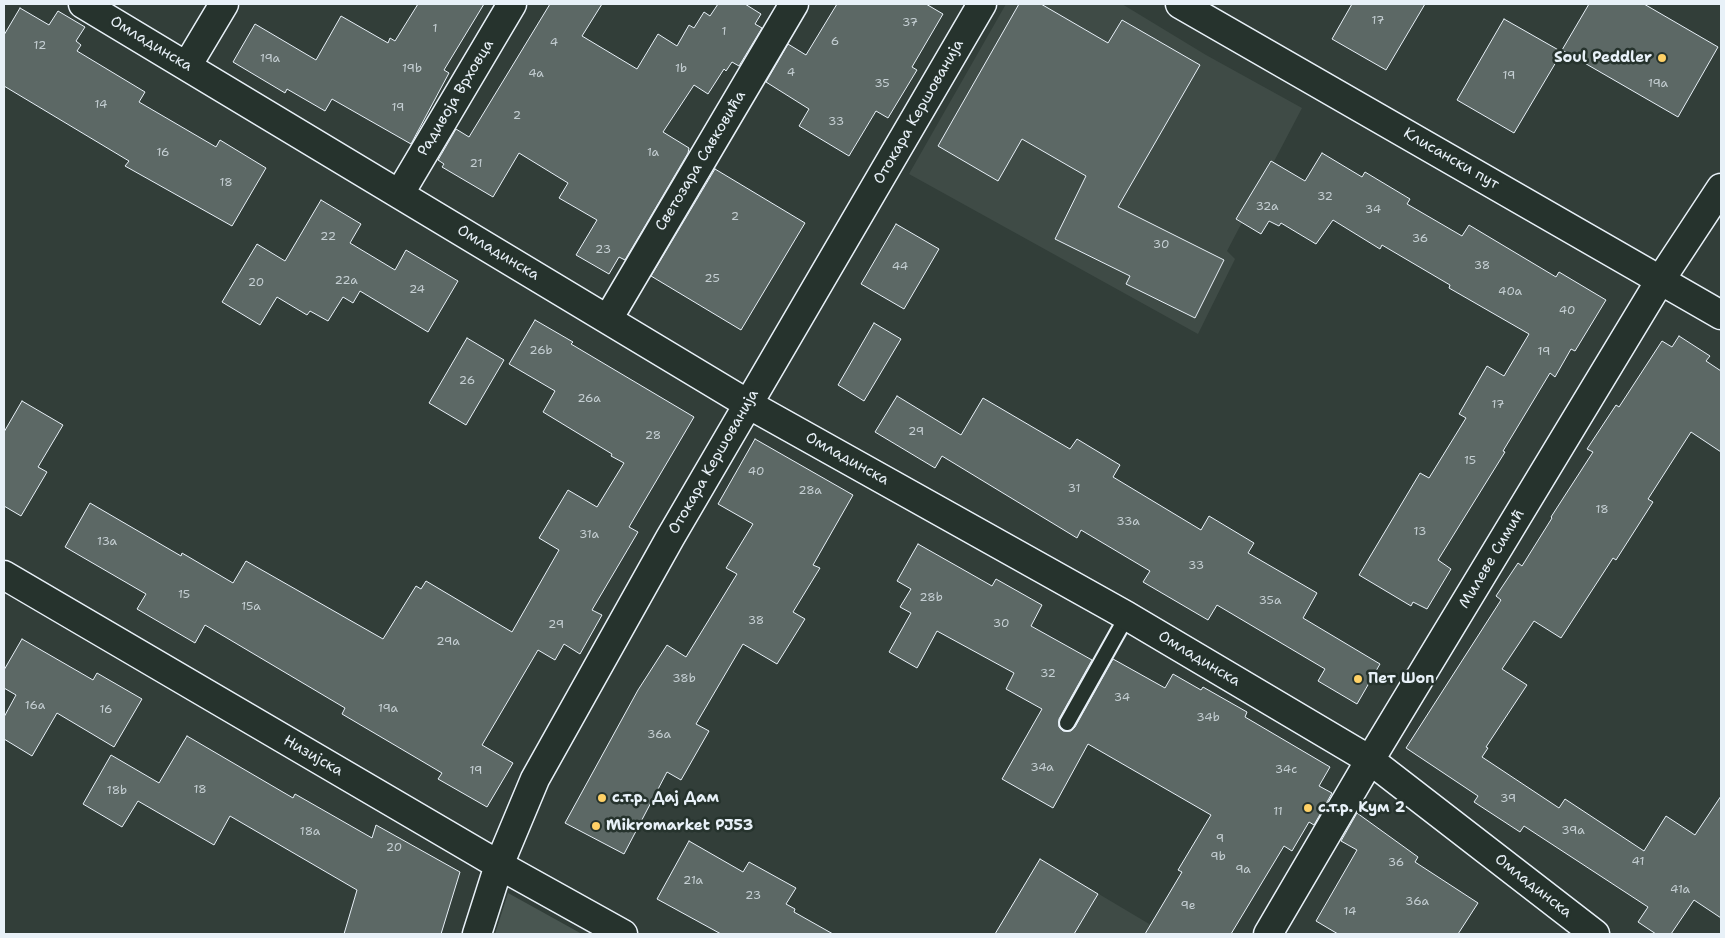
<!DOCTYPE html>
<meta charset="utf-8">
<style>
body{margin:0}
#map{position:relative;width:1725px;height:938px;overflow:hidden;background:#323e39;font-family:"Shantell Sans",sans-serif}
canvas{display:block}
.frame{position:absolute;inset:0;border:5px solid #e8f1f8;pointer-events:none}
</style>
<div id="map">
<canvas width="1725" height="938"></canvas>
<div class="frame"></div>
</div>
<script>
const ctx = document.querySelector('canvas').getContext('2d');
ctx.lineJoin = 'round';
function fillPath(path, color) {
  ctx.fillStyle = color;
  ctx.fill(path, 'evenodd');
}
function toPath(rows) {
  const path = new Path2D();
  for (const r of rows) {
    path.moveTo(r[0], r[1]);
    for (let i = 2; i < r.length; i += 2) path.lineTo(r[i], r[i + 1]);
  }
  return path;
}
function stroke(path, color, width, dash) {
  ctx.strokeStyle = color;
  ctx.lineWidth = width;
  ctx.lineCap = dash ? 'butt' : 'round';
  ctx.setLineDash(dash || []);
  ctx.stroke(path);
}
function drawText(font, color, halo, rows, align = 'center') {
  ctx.font = font + ' "Shantell Sans",sans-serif';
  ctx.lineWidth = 5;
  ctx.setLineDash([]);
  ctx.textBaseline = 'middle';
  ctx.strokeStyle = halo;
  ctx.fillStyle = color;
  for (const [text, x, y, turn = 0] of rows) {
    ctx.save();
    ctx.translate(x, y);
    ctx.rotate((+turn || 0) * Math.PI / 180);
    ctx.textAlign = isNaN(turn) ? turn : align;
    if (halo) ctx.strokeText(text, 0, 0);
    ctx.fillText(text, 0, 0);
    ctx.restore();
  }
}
fillPath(toPath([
 [1006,4,1122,4,1206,55,1302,108,1227,251,1235,259,1198,334,909,174],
 [1040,859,1166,934,995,934]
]), '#3f4b46');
fillPath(toPath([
 [508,893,582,934,495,934]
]), '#495651');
const building = toPath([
 [418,4,484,4,444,70,449,73,411,144,332,99,325,111,287,89,285,93,233,62,255,24,316,60,341,16,388,43,390,38,395,41,418,4],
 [550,4,602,4,582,36,637,69,658,34,677,46,689,25,694,28,704,12,710,16,718,4,745,4,761,14,755,24,762,28,739,66,732,62,726,71,724,69,708,94,694,85,663,132,689,148,688,153,625,260,619,257,609,274,576,255,597,220,559,198,568,183,519,153,493,197,442,167,444,164,438,160,456,129,469,137,550,4],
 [837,4,926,4,943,14,912,67,917,70,888,118,876,111,849,156,799,126,809,109,766,82,788,44,806,55,837,4],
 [1019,4,1041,4,1108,43,1122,20,1200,65,1118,207,1224,260,1195,318,1126,284,1130,276,1055,239,1086,176,1022,139,998,181,938,146,1019,4],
 [1352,4,1425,4,1386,70,1332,39,1352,4],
 [1589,4,1644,4,1718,47,1678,117,1562,50,1589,4],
 [20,8,49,25,58,11,85,27,76,41,81,45,77,51,145,92,139,102,216,147,220,140,266,168,232,226,125,166,129,161,4,86,4,35,20,8],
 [1504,19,1562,52,1514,133,1457,100,1504,19],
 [1322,153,1362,177,1365,172,1410,199,1407,204,1462,236,1469,225,1556,277,1559,272,1606,300,1575,351,1571,349,1555,377,1550,373,1503,451,1505,452,1438,560,1451,569,1427,609,1413,602,1411,606,1359,575,1420,473,1429,478,1466,418,1459,414,1487,366,1504,376,1529,334,1449,288,1450,285,1382,245,1380,249,1333,220,1316,244,1281,223,1279,226,1269,221,1261,234,1236,219,1271,161,1305,181,1322,153],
 [715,169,805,223,741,330,651,276,715,169],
 [321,200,361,224,350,243,395,270,406,250,458,281,428,332,360,291,353,303,343,297,328,321,310,311,307,315,277,297,260,325,222,302,257,244,285,261,321,200],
 [896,224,939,249,904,309,861,284,896,224],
 [535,320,573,342,571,344,694,417,629,527,638,532,592,610,602,615,580,654,564,644,555,660,538,650,482,745,513,763,487,807,438,779,442,773,342,714,345,708,205,625,195,643,137,609,146,594,65,547,90,503,181,556,182,553,233,583,246,561,383,639,416,586,421,589,426,581,512,632,559,550,539,538,568,490,597,507,624,463,611,456,612,454,543,412,555,391,509,364,535,320],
 [874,323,901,339,864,401,838,385,874,323],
 [1679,336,1710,356,1706,361,1721,371,1721,452,1691,432,1648,499,1653,502,1616,560,1613,558,1561,638,1534,621,1502,669,1527,685,1486,747,1488,748,1482,757,1559,808,1565,799,1644,851,1666,816,1695,835,1721,796,1721,918,1694,900,1671,934,1656,934,1638,922,1648,907,1524,826,1520,832,1474,802,1478,796,1406,748,1501,600,1496,596,1518,563,1522,566,1552,518,1551,517,1593,452,1587,449,1616,405,1619,407,1662,341,1672,347,1679,336],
 [467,338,504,360,466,425,429,403,467,338],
 [897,396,961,435,983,398,1070,449,1077,439,1120,465,1113,477,1201,530,1209,516,1254,543,1248,553,1317,593,1303,618,1380,664,1357,704,1318,681,1325,669,1217,605,1208,620,1143,582,1150,571,1081,530,1077,538,942,456,935,468,875,432,897,396],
 [22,401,63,425,38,467,47,472,21,516,4,506,4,432,22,401],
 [755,439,853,495,813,565,820,568,793,612,805,619,777,664,743,644,696,724,709,731,681,780,667,772,624,854,565,823,638,690,667,645,686,657,737,574,726,568,753,524,718,504,755,439],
 [918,544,992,586,996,579,1042,605,1031,626,1092,660,1059,719,1059,727,1063,731,1071,731,1075,727,1113,659,1165,688,1173,674,1201,690,1203,687,1247,712,1245,717,1330,767,1319,786,1332,793,1314,825,1309,822,1292,851,1284,846,1231,934,1145,934,1182,872,1178,870,1211,815,1088,744,1053,808,1002,779,1042,709,1006,689,1014,673,937,631,917,668,889,652,911,613,900,607,911,589,897,581,918,544],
 [22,639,93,680,97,673,142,699,114,747,57,713,32,756,4,739,4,717,16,695,4,688,4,670,22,639],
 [187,736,293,798,295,794,372,838,376,825,460,872,441,934,344,934,357,890,230,816,214,845,138,801,122,827,83,804,111,755,159,783,187,736],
 [1357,813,1418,857,1415,862,1478,903,1458,934,1338,934,1316,921,1357,850,1341,841,1357,813],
 [689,841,743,872,749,862,796,888,786,904,795,909,794,912,833,934,721,934,657,899,689,841],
 [1040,859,1098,894,1074,934,995,934,1040,859]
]);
fillPath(building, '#5c6865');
stroke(building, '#e8f1f8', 1);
const service = toPath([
 [1067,723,1127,616]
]);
const minor = toPath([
 [83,4,748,404,1127,616,1370,760,1595,934],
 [1180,4,1721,315],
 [187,66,224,4],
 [400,193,512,4],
 [608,319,794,4],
 [4,575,499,865,623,934],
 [477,934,499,865,535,779,670,538,982,4],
 [1268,934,1370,760,1661,279,1721,188]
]);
stroke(service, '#e8f1f8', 18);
stroke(minor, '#e8f1f8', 31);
stroke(service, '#26332d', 14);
stroke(minor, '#26332d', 28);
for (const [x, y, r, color] of [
 [1662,58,5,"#ffd166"],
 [1358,679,5,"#ffd166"],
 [602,798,5,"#ffd166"],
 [1308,808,5,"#ffd166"],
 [596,826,5,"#ffd166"]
]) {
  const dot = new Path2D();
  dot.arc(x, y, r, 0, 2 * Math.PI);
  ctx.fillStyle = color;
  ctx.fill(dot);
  stroke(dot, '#26332d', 2);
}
drawText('12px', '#c5cfd3', null, [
 ["17",1378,21],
 ["37",910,23],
 ["1",435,29],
 ["1",724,32],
 ["6",835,42],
 ["4",554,43],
 ["12",40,46],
 ["19a",270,59],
 ["19b",412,69],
 ["1b",681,69],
 ["4",791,73],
 ["4a",536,74],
 ["19",1509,76],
 ["35",882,84],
 ["19a",1658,84],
 ["14",101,105],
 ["19",398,108],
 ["2",517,116],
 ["33",836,122],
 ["16",163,153],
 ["1a",653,153],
 ["21",476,164],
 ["18",226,183],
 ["32",1325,197],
 ["32a",1267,207],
 ["34",1373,210],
 ["2",735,217],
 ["22",328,237],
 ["36",1420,239],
 ["30",1161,245],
 ["23",603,250],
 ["38",1482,266],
 ["44",900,267],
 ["25",712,279],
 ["22a",346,281],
 ["20",256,283],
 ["24",417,290],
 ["40a",1510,292],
 ["40",1567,311],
 ["26b",541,351],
 ["19",1544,352],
 ["26",467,381],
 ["26a",589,399],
 ["17",1498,405],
 ["29",916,432],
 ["28",653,436],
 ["15",1470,461],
 ["40",756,472],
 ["31",1074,489],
 ["28a",810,491],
 ["18",1602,510],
 ["33a",1128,522],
 ["13",1420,532],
 ["31a",589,535],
 ["13a",107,542],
 ["33",1196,566],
 ["15",184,595],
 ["28b",931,598],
 ["35a",1270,601],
 ["15a",251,607],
 ["38",756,621],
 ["30",1001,624],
 ["29",556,625],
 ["29a",448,642],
 ["32",1048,674],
 ["38b",684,679],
 ["34",1122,698],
 ["16a",35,706],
 ["19a",388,709],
 ["16",106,710],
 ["34b",1208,718],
 ["36a",659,735],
 ["34a",1042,768],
 ["34c",1286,770],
 ["19",476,771],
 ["18",200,790],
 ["18b",117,791],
 ["39",1508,799],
 ["11",1278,812],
 ["39a",1573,831],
 ["18a",310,832],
 ["9",1220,839],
 ["20",394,848],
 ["9b",1218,857],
 ["41",1638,862],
 ["36",1396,863],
 ["9a",1243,870],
 ["21a",693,881],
 ["41a",1680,890],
 ["23",753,896],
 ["36a",1417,902],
 ["9e",1188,906],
 ["14",1350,912]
]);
drawText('15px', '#e8f1f8', '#26332d', [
 ["Омладинска",151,44,31],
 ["Радивоја Врховца",456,98,-59],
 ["Отокара Кершованија",919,112,-60],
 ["Клисански пут",1451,159,30],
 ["Светозара Савковића",701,161,-59],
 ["Омладинска",498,253,31],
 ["Омладинска",847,459,29],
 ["Отокара Кершованија",714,462,-60],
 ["Милеве Симић",1492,559,-59],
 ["Омладинска",1199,659,31],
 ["Низијска",313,756,30],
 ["Омладинска",1533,886,38]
]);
drawText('bold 15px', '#e8f1f8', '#26332d', [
 ["Soul Peddler",1652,58,"right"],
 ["Пет Шоп",1368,679],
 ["с.т.р. Дај Дам",612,798],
 ["с.т.р. Кум 2",1318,808],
 ["Mikromarket PJ53",606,826]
], 'left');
</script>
